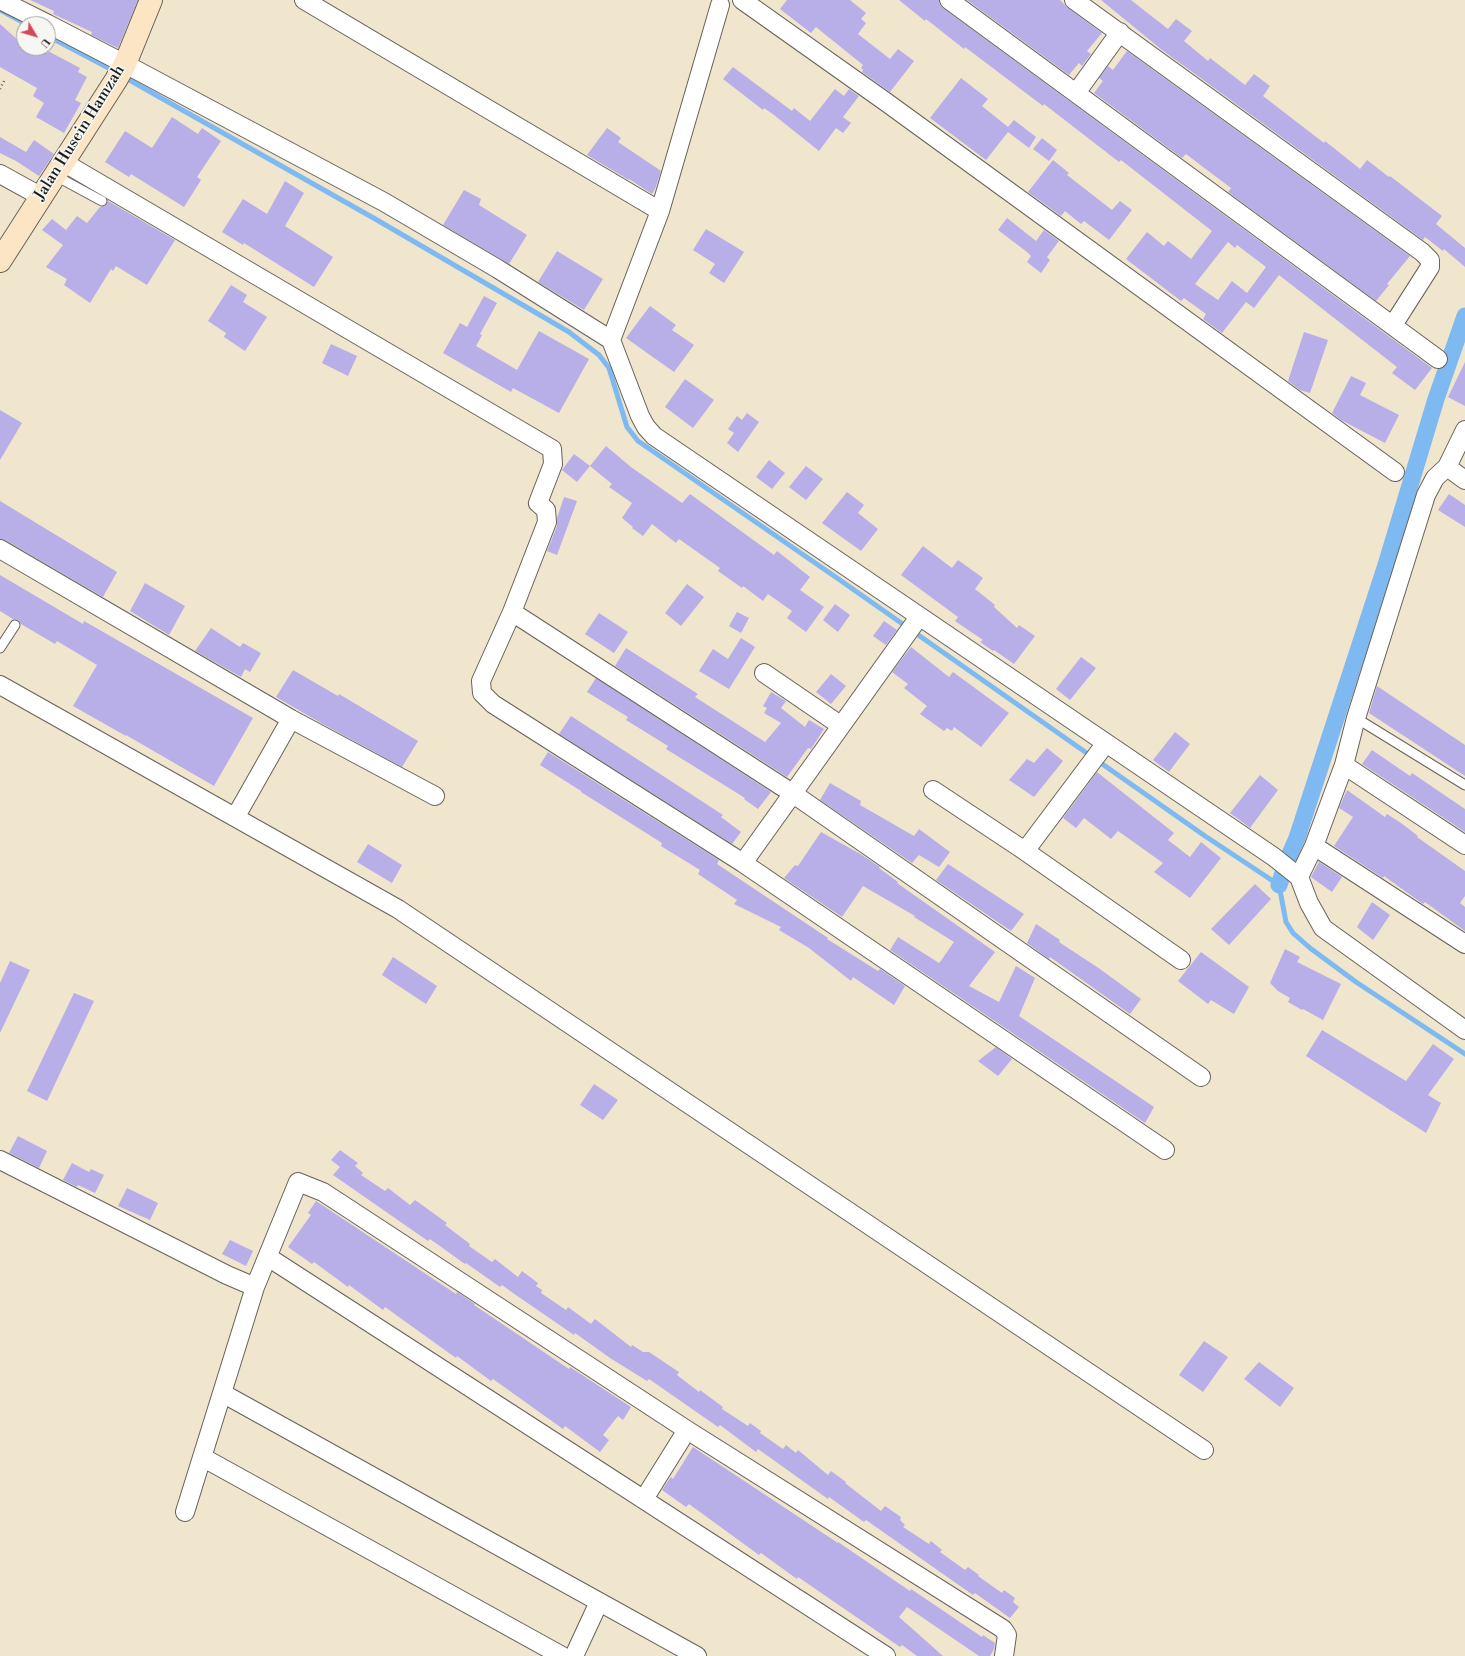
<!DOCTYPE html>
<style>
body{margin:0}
#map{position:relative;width:1465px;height:1656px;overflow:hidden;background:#f0e5cd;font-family:"Libre Bodoni",serif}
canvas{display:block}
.north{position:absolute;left:16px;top:16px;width:40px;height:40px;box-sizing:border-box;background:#f6f6f2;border:1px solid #9f9f9c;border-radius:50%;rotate:128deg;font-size:11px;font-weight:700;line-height:16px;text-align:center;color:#1c1c1c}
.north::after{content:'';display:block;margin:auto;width:14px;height:18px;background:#d1495b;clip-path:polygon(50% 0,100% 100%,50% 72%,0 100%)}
</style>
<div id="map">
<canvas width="1465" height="1656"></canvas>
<div class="north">U</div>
</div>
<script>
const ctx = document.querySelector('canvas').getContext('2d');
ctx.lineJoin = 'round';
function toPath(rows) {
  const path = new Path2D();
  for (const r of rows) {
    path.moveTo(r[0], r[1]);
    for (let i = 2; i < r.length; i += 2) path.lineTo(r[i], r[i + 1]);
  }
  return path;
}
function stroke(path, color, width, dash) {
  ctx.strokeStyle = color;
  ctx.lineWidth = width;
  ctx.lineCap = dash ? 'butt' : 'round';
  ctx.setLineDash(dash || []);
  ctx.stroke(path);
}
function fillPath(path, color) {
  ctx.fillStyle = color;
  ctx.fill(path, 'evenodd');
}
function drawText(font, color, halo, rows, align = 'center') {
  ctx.font = font + ' "Libre Bodoni",serif';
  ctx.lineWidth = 3.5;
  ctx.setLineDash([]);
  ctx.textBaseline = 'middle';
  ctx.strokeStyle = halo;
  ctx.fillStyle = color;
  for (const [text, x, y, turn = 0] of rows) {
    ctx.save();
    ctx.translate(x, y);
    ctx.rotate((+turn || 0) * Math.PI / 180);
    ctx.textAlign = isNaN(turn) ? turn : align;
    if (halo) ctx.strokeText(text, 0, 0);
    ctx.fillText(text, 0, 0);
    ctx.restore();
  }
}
stroke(toPath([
 [0,10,26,24],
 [48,36,116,72],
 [124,77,377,220,569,332,599,355,609,368,627,427,638,441,837,578,1205,836,1279,885,1286,922,1293,933,1310,948,1356,982,1465,1054]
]), '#7ebaf1', 5);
stroke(toPath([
 [1279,885,1287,861,1297,838,1386,565,1436,399,1465,316]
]), '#7ebaf1', 17);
fillPath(toPath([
 [30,0,138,0,118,48,91,35,92,32,53,14,54,11],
 [787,0,850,0,866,13,861,19,866,23,858,34,890,59,898,49,914,61,890,92,862,72,863,70,861,68,863,65,816,27,811,33,780,9],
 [899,0,939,0,940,5,943,8,1432,368,1415,390,1392,373,1397,367,1279,275,1254,308,1246,302,1222,333,1203,319,1206,314,1184,298,1181,301,1126,259,1147,232,1164,246,1168,241,1191,259,1212,231,1121,160,1119,162,1044,104,1043,106,965,47,964,49,926,19,925,21],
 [1228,242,1235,248,1237,245,1266,267,1247,293,1232,281,1218,300,1195,284],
 [967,0,1060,0,1068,8,1102,33,1087,51,1091,54,1082,66,1079,63,1069,75],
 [1101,0,1131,0,1168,29,1176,19,1192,31,1184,41,1208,61,1210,58,1245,85,1254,74,1270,86,1263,96,1324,143,1325,141,1360,169,1367,160,1389,177,1390,176,1442,216,1436,224,1465,248,1465,267,1444,249,1443,251,1425,237,1423,240,1162,50],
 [0,24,19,41,22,35,24,37,24,48,40,48,48,53,48,51,80,68,78,72,87,77,75,100,81,103,64,133,36,117,44,103,33,96,37,88,0,67],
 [1127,51,1410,256,1387,284,1389,285,1376,301,1228,192,1231,188,1203,167,1186,154,1182,158,1094,93,1103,81,1099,78,1108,66,1113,70],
 [733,67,792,111,794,108,810,121,835,89,844,96,849,89,859,96,843,117,851,123,843,133,836,128,819,151,774,115,764,108,763,110,723,79],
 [961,78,988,99,982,106,1008,127,1014,120,1036,137,1029,148,1008,132,986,160,930,118],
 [172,117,198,134,202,128,221,141,197,177,201,180,184,207,131,174,129,177,105,162,125,131,152,148],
 [607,128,621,138,618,142,661,171,655,189,652,194,629,179,629,180,587,155],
 [0,137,26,152,34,140,54,154,39,176,16,161,0,153],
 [1042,138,1057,150,1049,161,1033,149],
 [1053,160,1069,173,1067,175,1112,210,1120,201,1132,210,1109,240,1084,221,1081,224,1065,211,1061,216,1028,192],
 [285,181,304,193,285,226,333,257,314,287,244,243,243,245,222,232,243,199,267,214],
 [464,190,481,199,479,205,527,235,509,264,443,225],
 [108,201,175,240,147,285,116,266,113,271,111,269,90,303,64,285,67,279,46,267,63,245,42,230,52,219,66,230,77,216,87,223,100,207,105,206],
 [1007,218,1036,241,1044,230,1059,241,1047,257,1050,260,1041,273,1027,262,1031,256,1027,252,998,230],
 [706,229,744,252,724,283,709,273,715,264,693,250],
 [557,251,603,279,584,310,538,282],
 [231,285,247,295,243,302,267,317,245,351,224,337,226,333,208,321],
 [484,296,497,303,480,334,482,335,476,346,517,370,539,331,589,359,559,413,513,388,511,392,443,353,460,323,467,327],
 [650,306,676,325,672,330,694,345,674,372,626,338],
 [1304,332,1328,340,1310,393,1300,390,1288,381],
 [331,344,357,356,348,376,322,363],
 [1465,362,1465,406,1448,397],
 [1351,376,1366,383,1360,395,1399,415,1385,443,1341,420,1332,413],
 [685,379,714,400,693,428,665,407],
 [0,410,22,423,0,460],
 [747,413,759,422,738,452,727,443,734,433,728,429,737,416,742,420],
 [606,446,631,467,682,503,690,494,774,555,777,551,810,577,800,590,824,607,806,632,787,618,792,611,768,594,763,601,743,586,742,588,718,571,720,568,679,539,676,543,652,524,643,536,632,528,633,527,622,518,632,503,609,487,612,484,590,466],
 [574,454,590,466,577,482,562,470],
 [769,460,785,473,772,489,756,477],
 [806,466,823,479,806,500,789,487],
 [847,492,864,505,858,513,878,529,861,551,822,523],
 [1449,494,1465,505,1465,527,1438,510],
 [564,497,577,501,557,555,547,551,557,526,557,518],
 [0,501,117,572,103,597,5,540,0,539],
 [923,546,952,568,958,560,983,578,975,589,995,605,994,607,1017,628,1019,625,1035,636,1014,664,994,650,993,651,980,642,983,640,955,621,958,617,901,575],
 [0,575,83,624,84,621,253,718,214,786,126,735,126,736,73,706,97,665,57,641,55,644,21,624,18,620,13,619,0,611],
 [145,583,185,606,169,635,130,611],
 [687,584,704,597,681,626,665,613],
 [835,604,850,615,838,632,823,620],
 [737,612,749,618,741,633,729,626],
 [599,613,628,632,614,653,585,634],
 [884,621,897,630,886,645,873,636],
 [211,628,240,647,243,643,261,653,250,672,245,669,241,677,195,651],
 [741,638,755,647,729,689,699,671,713,649,728,659],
 [911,647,949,677,953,672,1009,713,981,747,954,727,952,731,947,728,944,731,920,714,927,706,904,688,908,684,892,672],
 [626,648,698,694,695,697,765,742,781,723,764,713,767,708,763,706,771,692,786,701,781,708,805,727,809,720,824,729,811,749,808,748,787,777,615,666],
 [1081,657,1096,668,1070,700,1056,689],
 [293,670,338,696,339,694,418,741,402,767,321,723,276,697],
 [831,674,846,686,831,704,816,692],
 [596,678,771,792,758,809,744,799,745,798,666,749,668,746,626,720,628,717,587,692],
 [1377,686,1465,745,1465,776,1369,713],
 [571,716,723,815,721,817,741,832,732,844,559,734],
 [1175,732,1190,744,1169,772,1153,760],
 [1047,748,1063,761,1034,797,1009,780,1027,759,1034,763],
 [1372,750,1410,776,1412,773,1465,809,1465,832,1362,764],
 [548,752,719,860,717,864,828,938,827,939,878,971,880,969,905,986,894,1005,853,977,851,981,809,948,779,930,781,927,734,904,737,900,698,874,700,870,661,846,662,843,581,792,581,791,540,765],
 [1097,772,1174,833,1168,840,1190,857,1201,842,1221,858,1190,898,1154,872,1163,863,1118,831,1111,839,1084,818,1076,828,1063,818],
 [1260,775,1278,790,1250,828,1230,813],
 [830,783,861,801,860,805,914,836,919,829,950,852,939,867,919,855,912,863,820,800],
 [1347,790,1385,817,1387,814,1401,823,1418,836,1417,837,1465,871,1465,896,1460,903,1465,907,1465,931,1425,902,1423,904,1384,876,1383,878,1334,846,1353,817,1339,808],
 [821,832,862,855,880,867,879,868,898,882,897,883,995,952,969,986,999,1002,1016,966,1035,978,1019,1016,1154,1107,1145,1123,890,950,898,937,939,963,940,962,954,942,914,917,915,916,863,886,842,917,784,878,795,865,798,866],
 [368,844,402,865,392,883,357,862],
 [1319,862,1342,877,1332,892,1311,877],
 [948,864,1024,914,1011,931,936,880],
 [1255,884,1271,899,1229,945,1211,929],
 [1372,902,1390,915,1373,940,1357,927],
 [1036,924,1060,940,1059,942,1100,969,1141,999,1130,1014,1050,957,1049,959,1027,943],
 [1285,949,1300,957,1297,962,1341,984,1323,1020,1303,1009,1302,1010,1288,1002,1290,998,1278,991,1270,983],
 [1201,952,1249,987,1234,1014,1211,1000,1208,1004,1178,981],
 [393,957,437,986,426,1004,382,975],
 [10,961,30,970,0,1033,0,983],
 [74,993,94,1001,47,1101,27,1091],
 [1322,1030,1406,1081,1433,1044,1454,1059,1428,1095,1441,1103,1426,1133,1306,1056],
 [996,1047,1012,1059,998,1076,978,1061],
 [594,1084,618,1100,603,1120,580,1105],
 [18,1136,47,1151,39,1168,9,1153],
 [340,1150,358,1163,355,1166,363,1173,361,1175,385,1191,388,1188,410,1205,415,1200,447,1223,445,1225,470,1244,469,1246,492,1262,495,1259,518,1277,522,1271,538,1283,536,1286,542,1290,541,1293,566,1310,568,1307,591,1324,595,1319,631,1347,632,1345,643,1352,649,1352,679,1372,677,1375,699,1392,700,1390,723,1407,722,1409,748,1426,750,1423,761,1431,760,1433,783,1449,786,1445,796,1453,798,1450,828,1475,831,1471,846,1482,845,1483,881,1511,885,1506,901,1517,900,1520,905,1525,903,1527,929,1544,931,1541,942,1550,940,1552,965,1570,968,1567,979,1575,978,1576,1002,1593,1004,1590,1015,1598,1013,1602,1019,1607,1010,1618,975,1593,973,1595,866,1520,864,1522,829,1497,828,1499,758,1449,756,1452,720,1425,718,1427,649,1379,647,1381,610,1358,575,1333,574,1335,513,1293,502,1285,500,1287,466,1263,465,1264,430,1239,428,1241,333,1175,340,1167,331,1160],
 [72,1163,89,1172,91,1169,104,1175,95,1193,78,1185,77,1187,63,1180],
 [127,1188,158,1203,150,1220,118,1206],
 [316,1201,456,1294,457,1292,475,1304,474,1305,569,1369,570,1367,631,1407,623,1420,618,1416,603,1435,609,1440,600,1452,565,1426,563,1429,493,1379,491,1381,457,1356,456,1358,385,1307,383,1310,349,1285,348,1287,314,1262,312,1264,288,1247,311,1215,308,1213],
 [230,1240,253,1251,246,1266,222,1254],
 [1204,1341,1228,1357,1203,1392,1179,1375],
 [1259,1362,1294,1388,1280,1407,1244,1379],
 [693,1447,838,1543,838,1542,910,1591,911,1589,982,1637,983,1635,995,1643,994,1649,990,1656,979,1656,907,1607,899,1617,943,1656,917,1656,902,1645,900,1647,798,1577,797,1579,761,1553,759,1555,689,1504,686,1507,662,1490,671,1477,673,1479]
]), '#b8afe8');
const lane = toPath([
 [54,175,102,201],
 [0,648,15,625],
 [1356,718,1465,785]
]);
const street = toPath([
 [0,0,48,24],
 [304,0,660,211,720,5],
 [742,0,886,102,1395,472],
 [949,0,1438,359],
 [1074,0,1422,252,1430,260,1430,267,1393,325],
 [48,24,125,64,384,202,498,269,611,340,640,416,646,427,654,436,1274,857,1299,877,1309,903,1323,928,1465,1030],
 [1076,93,1120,32],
 [63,162,552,449,553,464,538,503,546,510,547,522,512,612,481,681,482,693,493,704,743,863,1165,1150],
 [0,174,40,196],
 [611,340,660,211],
 [1447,467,1465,480],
 [0,549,291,719,435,796],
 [512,612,792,793,1201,1077],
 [764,673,840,725],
 [0,685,398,909,1204,1450],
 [1344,765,1465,845],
 [933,790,1025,851,1181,960],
 [236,816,291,719],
 [1314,846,1465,944],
 [1025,851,1106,743],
 [743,863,919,617],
 [1299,877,1314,846,1344,765,1356,718,1426,495,1435,478,1447,467,1465,430],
 [0,1160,227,1275,255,1287],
 [268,1257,886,1656],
 [222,1393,697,1656],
 [202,1457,562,1656],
 [644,1499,687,1430],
 [185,1512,255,1287,298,1182,323,1192,687,1430,1003,1629,1007,1635,1004,1656],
 [574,1656,599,1602]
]);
const secondary = toPath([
 [0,261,116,80,125,64,151,0]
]);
stroke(lane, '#66625a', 11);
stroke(street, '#66625a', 20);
stroke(secondary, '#66625a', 24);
stroke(toPath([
 [0,89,5,79]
]), '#66625a', 2.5, [1, 3]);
stroke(lane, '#fff', 9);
stroke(street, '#fff', 18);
stroke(secondary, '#fce5c4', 22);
drawText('16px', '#1c1c1c', '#f6f6f2', [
 ["Jalan Husein Hamzah",80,133,-58]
]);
</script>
